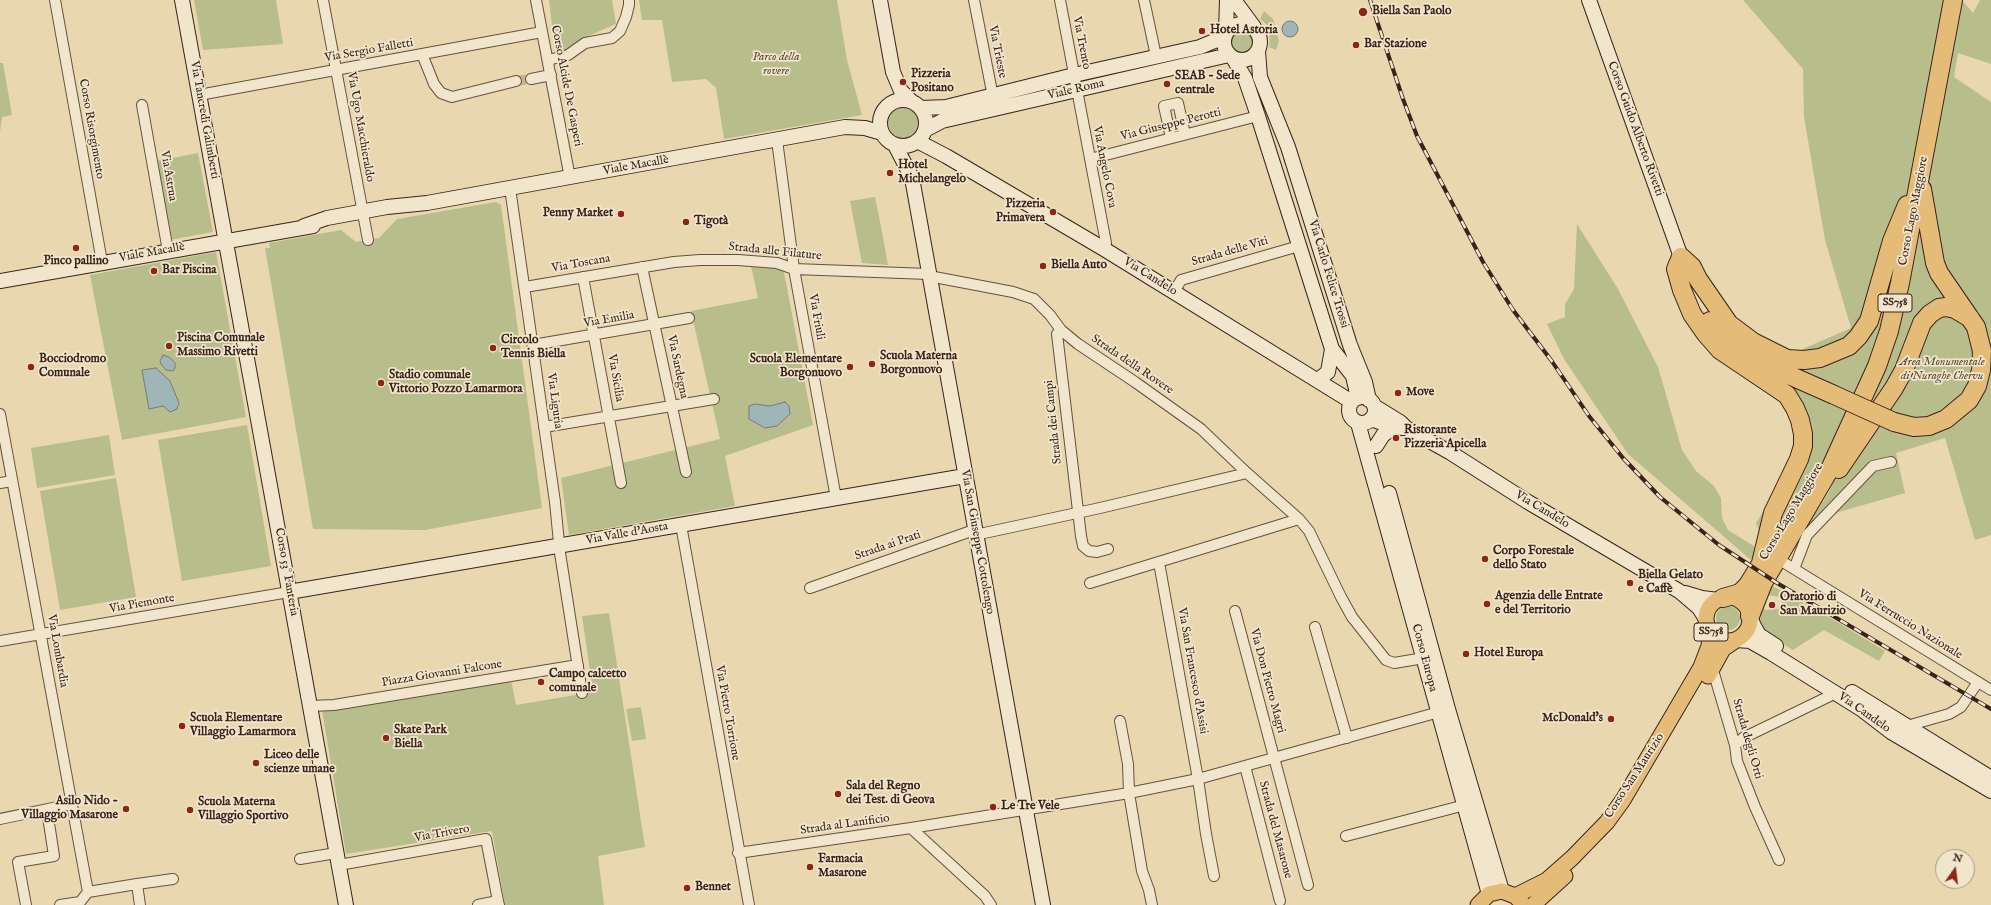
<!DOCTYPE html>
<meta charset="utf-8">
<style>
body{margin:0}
#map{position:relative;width:1991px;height:905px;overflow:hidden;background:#e9d7b0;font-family:"IM FELL English",serif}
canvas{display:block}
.north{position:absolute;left:1935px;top:849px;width:40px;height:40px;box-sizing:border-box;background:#f1e5cc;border:1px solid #a89785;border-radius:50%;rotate:14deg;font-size:11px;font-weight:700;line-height:16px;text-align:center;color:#3a231b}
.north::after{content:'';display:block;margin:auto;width:14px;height:18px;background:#8f2418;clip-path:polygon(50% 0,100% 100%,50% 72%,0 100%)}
</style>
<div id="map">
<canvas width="1991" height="905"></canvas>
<div class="north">N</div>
</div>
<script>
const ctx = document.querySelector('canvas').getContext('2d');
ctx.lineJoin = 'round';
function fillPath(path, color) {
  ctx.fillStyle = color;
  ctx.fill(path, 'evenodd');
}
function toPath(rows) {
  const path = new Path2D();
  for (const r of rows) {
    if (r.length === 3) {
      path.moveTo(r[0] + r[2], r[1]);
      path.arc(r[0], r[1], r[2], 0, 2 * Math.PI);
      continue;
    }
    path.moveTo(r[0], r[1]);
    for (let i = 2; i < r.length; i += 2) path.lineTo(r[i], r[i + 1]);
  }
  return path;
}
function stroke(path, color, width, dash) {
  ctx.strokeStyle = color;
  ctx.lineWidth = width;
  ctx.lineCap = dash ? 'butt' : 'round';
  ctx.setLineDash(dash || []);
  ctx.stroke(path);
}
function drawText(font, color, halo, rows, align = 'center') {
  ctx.font = font + ' "IM FELL English",serif';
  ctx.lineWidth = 3.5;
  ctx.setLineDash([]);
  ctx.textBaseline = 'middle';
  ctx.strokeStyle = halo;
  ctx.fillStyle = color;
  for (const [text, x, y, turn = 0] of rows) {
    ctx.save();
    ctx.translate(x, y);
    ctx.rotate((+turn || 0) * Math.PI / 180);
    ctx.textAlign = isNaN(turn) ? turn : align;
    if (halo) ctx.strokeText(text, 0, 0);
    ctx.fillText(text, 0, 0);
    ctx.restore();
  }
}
fillPath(toPath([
 [194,0,276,0,283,44,203,50],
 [549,0,612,0,616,24,579,40,567,50,555,52],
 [639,0,837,0,847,60,862,115,724,139,716,88,706,79,672,82,662,20,642,20],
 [1743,0,1962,0,1973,13,1980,0,1991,0,1991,64,1958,53,1954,77,1991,102,1991,535,1975,540,1945,438,1896,453,1905,493,1825,516,1826,509,1799,538,1828,494,1872,401,1900,326,1926,191,1911,221,1865,395,1768,553,1756,523,1796,459,1793,421,1784,405,1737,368,1798,351,1851,328,1825,240,1804,117,1803,69],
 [1264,11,1273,19,1279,41,1276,50,1269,47,1270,34,1266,24,1260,19],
 [1242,40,13],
 [0,63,3,63,12,115,2,117,0,132],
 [904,122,16],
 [198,153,213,232,170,240,156,161],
 [875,197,881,227,888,265,862,263,850,201],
 [496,202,501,205,542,508,425,530,313,529,265,248,270,248,269,243,341,230,356,242,379,238,397,219],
 [1577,224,1618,289,1658,367,1682,450,1696,471,1714,486,1721,498,1722,518,1728,530,1757,548,1751,560,1628,454,1564,359,1547,324,1565,317,1565,304,1574,289],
 [216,252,246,417,122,440,90,275],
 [751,266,783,267,813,425,725,456,735,506,569,535,561,478,720,439,691,311,758,298],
 [247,425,271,566,182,581,158,440],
 [109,435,115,475,37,488,31,448],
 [116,478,136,597,60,610,40,491],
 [1769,584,1839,623,1885,651,1879,661,1824,630,1793,650,1764,632,1759,624,1757,607],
 [1768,595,1779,597,1785,608,1765,610,1763,602],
 [1728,618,12],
 [609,613,645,847,598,856,604,905,505,905,492,831,346,854,322,710,511,680,516,705,593,692,582,616],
 [641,707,646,739,632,741,626,709]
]), '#b7be8b');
const water = toPath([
 [1290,29,8],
 [163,355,169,357,175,363,175,368,173,371,166,370,161,364,160,361,163,355],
 [156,368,170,381,179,403,177,409,170,412,163,406,149,409,142,370,156,368],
 [785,402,789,406,790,414,777,426,765,428,749,419,749,406,755,404,770,406,785,402]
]);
fillPath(water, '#9fb6b8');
stroke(water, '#777b79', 1);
stroke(toPath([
 [516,81,531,79]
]), '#c6b392', 10, [10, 5]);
const street = toPath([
 [55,0,102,262],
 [323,0,368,240],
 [536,0,570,178],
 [974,0,994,102],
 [1060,0,1106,243,1104,249],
 [1144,0,1156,56],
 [422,54,434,84,441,93,452,97,516,81],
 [548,60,568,55,585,43,612,38,620,31,626,17,629,5,629,0],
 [531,79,551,75],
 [199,95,542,32],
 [142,105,168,251],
 [1171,138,1164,106,1178,103,1185,134],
 [777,140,794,269,836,498],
 [1090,159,1258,116],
 [510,188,555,502,560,553,582,693],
 [642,267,686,472],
 [929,276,1013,292,1034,299,1050,315,1061,330,1078,344,1135,382,1201,429,1247,473,1299,519,1309,531,1341,597,1352,617,1386,660,1394,663,1424,658],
 [583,277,621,483],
 [525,287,674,262,700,260,738,260,777,263,794,269,929,274],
 [1174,292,1181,280,1299,246],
 [1061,330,1057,334,1081,536,1083,546,1089,551,1097,552,1108,549],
 [533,345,689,318],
 [0,414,88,892,137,884,140,905],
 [544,427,714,399],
 [0,483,12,481],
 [681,525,749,905],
 [975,535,1100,508,1247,473],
 [1778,559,1991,690],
 [1160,568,1198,779,1206,834,1214,876],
 [1794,569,1807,535,1873,466,1891,462],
 [1090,583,1299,519],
 [810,588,974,530],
 [1235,611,1308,885],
 [1315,627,1347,738],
 [0,641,289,592],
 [1712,667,1735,745,1737,761,1755,807,1779,860],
 [310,706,334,705,578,665],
 [1120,721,1128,764,1129,793,1142,871,1149,890,1152,905],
 [1907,726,1949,714,1961,707,1978,682],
 [1735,745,1743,738,1836,693],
 [1245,766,1280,901],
 [0,819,72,804],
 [911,828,985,896,991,905],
 [1346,836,1465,805],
 [738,853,911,828,1129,793,1198,779,1439,712],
 [300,859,336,853],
 [339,865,486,839,498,901],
 [137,884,173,879],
 [26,905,18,862,54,856,47,810],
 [60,905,80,902,88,892],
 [478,905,498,901,499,905]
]);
const secondary = toPath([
 [182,0,346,905],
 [880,0,893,72,901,91,911,101],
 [1234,0,1254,27],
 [1589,0,1681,257],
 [1242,42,18],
 [1226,32,1227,0],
 [1258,51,1260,77,1288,147,1350,345,1365,382,1369,400],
 [1233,58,1245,78,1258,116,1332,349,1353,376,1358,398],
 [903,123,23],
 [921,108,946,107,1074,75,1200,47,1224,37],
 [925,130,942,121,1229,55],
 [917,141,946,156,1104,249,1352,402],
 [895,145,912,178,1043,905],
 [304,226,327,218,387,207,427,203,845,127,865,128,882,133],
 [0,281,313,226],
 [1318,380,1328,372,1332,349],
 [1362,410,13],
 [1374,406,1400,422,1406,428,1451,453,1528,502,1679,591,1699,608,1706,619],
 [1371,419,1393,427,1403,428],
 [1358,423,1489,894],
 [1376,446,1383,435,1394,427],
 [1389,493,1448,709,1502,891],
 [289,592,965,476],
 [1685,593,1702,598,1718,600],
 [1750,616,1753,624,1759,635,1776,646],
 [1736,640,1750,641,1771,653,1861,709,1891,732,1991,791],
 [1852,692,1991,778]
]);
const primary = toPath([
 [1728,619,22],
 [1708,676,1723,649,1736,640],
 [1515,896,1547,880,1572,858,1607,822,1623,800,1701,667,1709,646,1710,636,1707,624],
 [1478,905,1489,894,1502,891,1515,896,1522,903],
 [1533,905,1565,876]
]);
const highway = toPath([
 [1681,257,1692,267,1698,279,1729,324,1753,342,1787,359,1804,360,1820,358,1849,346,1858,337,1869,321,1892,241,1907,205],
 [1681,257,1676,269,1682,290,1692,314,1706,334,1720,350,1787,395,1795,408,1800,420,1803,434,1803,446,1799,459,1773,513,1761,563],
 [1710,321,1736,348,1755,360,1832,394],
 [1894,422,1914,427,1929,426,1946,419,1969,400,1977,386,1981,370,1982,351,1976,327,1939,273,1935,263,1922,189],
 [1839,469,1894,388,1904,370,1922,323,1930,314,1939,308,1946,307,1955,309,1970,318],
 [1723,598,1740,593,1748,585,1762,562],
 [1750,616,1763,583,1831,467,1877,366,1889,331,1900,283,1953,0]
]);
stroke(street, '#665040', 12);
stroke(secondary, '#3a231b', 16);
stroke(primary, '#3a231b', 17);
stroke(highway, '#3a231b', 20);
stroke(street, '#f1e5cc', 10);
stroke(secondary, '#f1e5cc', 14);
stroke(primary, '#e4bc78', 15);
stroke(highway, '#e4bc78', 18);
const rail = toPath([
 [1370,0,1403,99,1417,136,1483,262,1513,310,1551,360,1589,416,1623,458,1660,497,1719,545,1777,583,1991,709]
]);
stroke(rail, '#3a231b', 4);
stroke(rail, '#f1e5cc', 2.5, [8]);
const highwayBridge = toPath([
 [1832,394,1894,422]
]);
stroke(highwayBridge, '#3a231b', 20, []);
stroke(highwayBridge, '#e4bc78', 18);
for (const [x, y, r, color] of [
 [1363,12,5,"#8f2418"],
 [1202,31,4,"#8f2418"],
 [1356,45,4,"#8f2418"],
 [903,82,4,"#8f2418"],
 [1167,84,4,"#8f2418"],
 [890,173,4,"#8f2418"],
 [1053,212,4,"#8f2418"],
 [621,214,4,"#8f2418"],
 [686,222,4,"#8f2418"],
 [76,248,4,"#8f2418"],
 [1043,266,4,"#8f2418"],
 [154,271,4,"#8f2418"],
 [169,346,4,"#8f2418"],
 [493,348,4,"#8f2418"],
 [872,364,4,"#8f2418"],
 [31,367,4,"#8f2418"],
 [850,367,4,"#8f2418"],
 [381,383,4,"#8f2418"],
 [1398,393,4,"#8f2418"],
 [1396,438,4,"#8f2418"],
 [1485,559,4,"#8f2418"],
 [1630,583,4,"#8f2418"],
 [1487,604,4,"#8f2418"],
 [1772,605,4,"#8f2418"],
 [1466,654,4,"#8f2418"],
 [541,682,4,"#8f2418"],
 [1611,719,4,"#8f2418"],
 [182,726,4,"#8f2418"],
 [386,738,4,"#8f2418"],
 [256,763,4,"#8f2418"],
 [838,794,4,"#8f2418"],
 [993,807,4,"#8f2418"],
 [126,809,4,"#8f2418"],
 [190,810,4,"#8f2418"],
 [810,867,4,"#8f2418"],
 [687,888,4,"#8f2418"]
]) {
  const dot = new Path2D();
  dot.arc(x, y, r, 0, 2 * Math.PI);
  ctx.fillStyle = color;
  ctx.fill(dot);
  stroke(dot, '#f1e5cc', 1.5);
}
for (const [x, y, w] of [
 [1895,303,34],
 [1711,632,34]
]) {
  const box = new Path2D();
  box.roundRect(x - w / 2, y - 9, w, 18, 3);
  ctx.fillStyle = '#f1e5cc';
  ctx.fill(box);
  stroke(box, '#3a231b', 1);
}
drawText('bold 11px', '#3a231b', null, [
 ["SS758",1895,303],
 ["SS758",1711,632]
]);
drawText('bold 12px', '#3a231b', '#f1e5cc', [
 ["Biella San Paolo",1372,12],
 ["Hotel Astoria",1210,31],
 ["Bar Stazione",1364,45],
 ["Pizzeria",911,75],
 ["Positano",911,89],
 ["SEAB - Sede",1175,77],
 ["centrale",1175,91],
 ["Hotel",898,166],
 ["Michelangelo",898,180],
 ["Pizzeria",1045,205,"right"],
 ["Primavera",1045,219,"right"],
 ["Penny Market",613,214,"right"],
 ["Tigotà",694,222],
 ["Pinco pallino",76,262,"center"],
 ["Biella Auto",1051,266],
 ["Bar Piscina",162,271],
 ["Piscina Comunale",177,339],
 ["Massimo Rivetti",177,353],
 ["Circolo",501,341],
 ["Tennis Biella",501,355],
 ["Scuola Materna",880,357],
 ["Borgonuovo",880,371],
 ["Bocciodromo",39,360],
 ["Comunale",39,374],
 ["Scuola Elementare",842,360,"right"],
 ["Borgonuovo",842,374,"right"],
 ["Stadio comunale",389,376],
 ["Vittorio Pozzo Lamarmora",389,390],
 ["Move",1406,393],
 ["Ristorante",1404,431],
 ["Pizzeria Apicella",1404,445],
 ["Corpo Forestale",1493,552],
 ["dello Stato",1493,566],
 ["Biella Gelato",1638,576],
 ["e Caffè",1638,590],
 ["Agenzia delle Entrate",1495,597],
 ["e del Territorio",1495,611],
 ["Oratorio di",1780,598],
 ["San Maurizio",1780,612],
 ["Hotel Europa",1474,654],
 ["Campo calcetto",549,675],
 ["comunale",549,689],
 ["Scuola Elementare",190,719],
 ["Villaggio Lamarmora",190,733],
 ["McDonald's",1603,719,"right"],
 ["Skate Park",394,731],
 ["Biella",394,745],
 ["Liceo delle",264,756],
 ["scienze umane",264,770],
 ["Sala del Regno",846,787],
 ["dei Test. di Geova",846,801],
 ["Asilo Nido -",118,802,"right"],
 ["Villaggio Masarone",118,816,"right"],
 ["Scuola Materna",198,803],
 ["Villaggio Sportivo",198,817],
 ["Le Tre Vele",1001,807],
 ["Farmacia",818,860],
 ["Masarone",818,874],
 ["Bennet",695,888]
], 'left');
drawText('12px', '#3a231b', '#f1e5cc', [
 ["Via Trento",1081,43,79],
 ["Via Sergio Falletti",369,51,-10],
 ["Via Trieste",997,52,79],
 ["Corso Alcide De Gasperi",566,86,79],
 ["Viale Roma",1076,90,-13],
 ["Via Tancredi Galimberti",204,120,80],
 ["Via Giuseppe Perotti",1171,125,-14],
 ["Via Ugo Macchieraldo",360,127,80],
 ["Corso Risorgimento",91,129,80],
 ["Corso Guido Alberto Rivetti",1635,129,70],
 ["Viale Macallè",636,166,-10],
 ["Via Angelo Cova",1104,167,79],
 ["Via Astrua",168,176,80],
 ["Corso Lago Maggiore",1914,211,-79],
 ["Strada alle Filature",775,252,6],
 ["Strada delle Viti",1230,252,-16],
 ["Viale Macallè",152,253,-10],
 ["Via Toscana",581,264,-10],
 ["Via Carlo Felice Trossi",1328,274,73],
 ["Via Candelo",1150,277,32],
 ["Via Friuli",816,317,80],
 ["Via Emilia",609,320,-10],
 ["Strada della Rovere",1132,365,34],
 ["Via Sardegna",677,367,78],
 ["Via Sicilia",615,378,80],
 ["Via Liguria",554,401,82],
 ["Strada dei Campi",1054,422,-96],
 ["Via Candelo",1542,510,31],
 ["Corso Lago Maggiore",1792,512,-59],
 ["Via Valle d'Aosta",627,534,-10],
 ["Via San Giuseppe Cottolengo",977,542,80],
 ["Strada ai Prati",888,546,-19],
 ["Corso 53° Fanteria",286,572,80],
 ["Via Piemonte",142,604,-10],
 ["Via Ferruccio Nazionale",1910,625,32],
 ["Via Lombardia",57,651,80],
 ["Corso Europa",1424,658,75],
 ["Via San Francesco d'Assisi",1192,671,80],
 ["Piazza Giovanni Falcone",442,674,-9],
 ["Via Don Pietro Magri",1267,681,75],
 ["Via Pietro Torrione",727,713,80],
 ["Via Candelo",1864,713,35],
 ["Strada degli Orti",1747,739,74],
 ["Corso San Maurizio",1635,776,-57],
 ["Strada al Lanificio",845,825,-8],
 ["Strada del Masarone",1275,830,75],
 ["Via Trivero",442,834,-10]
]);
drawText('italic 12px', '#594a37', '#f1e5cc', [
 ["Parco della",776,58],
 ["rovere",776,72],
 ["Area Monumentale",1942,363],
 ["di Nuraghe Chervu",1942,377]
]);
</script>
